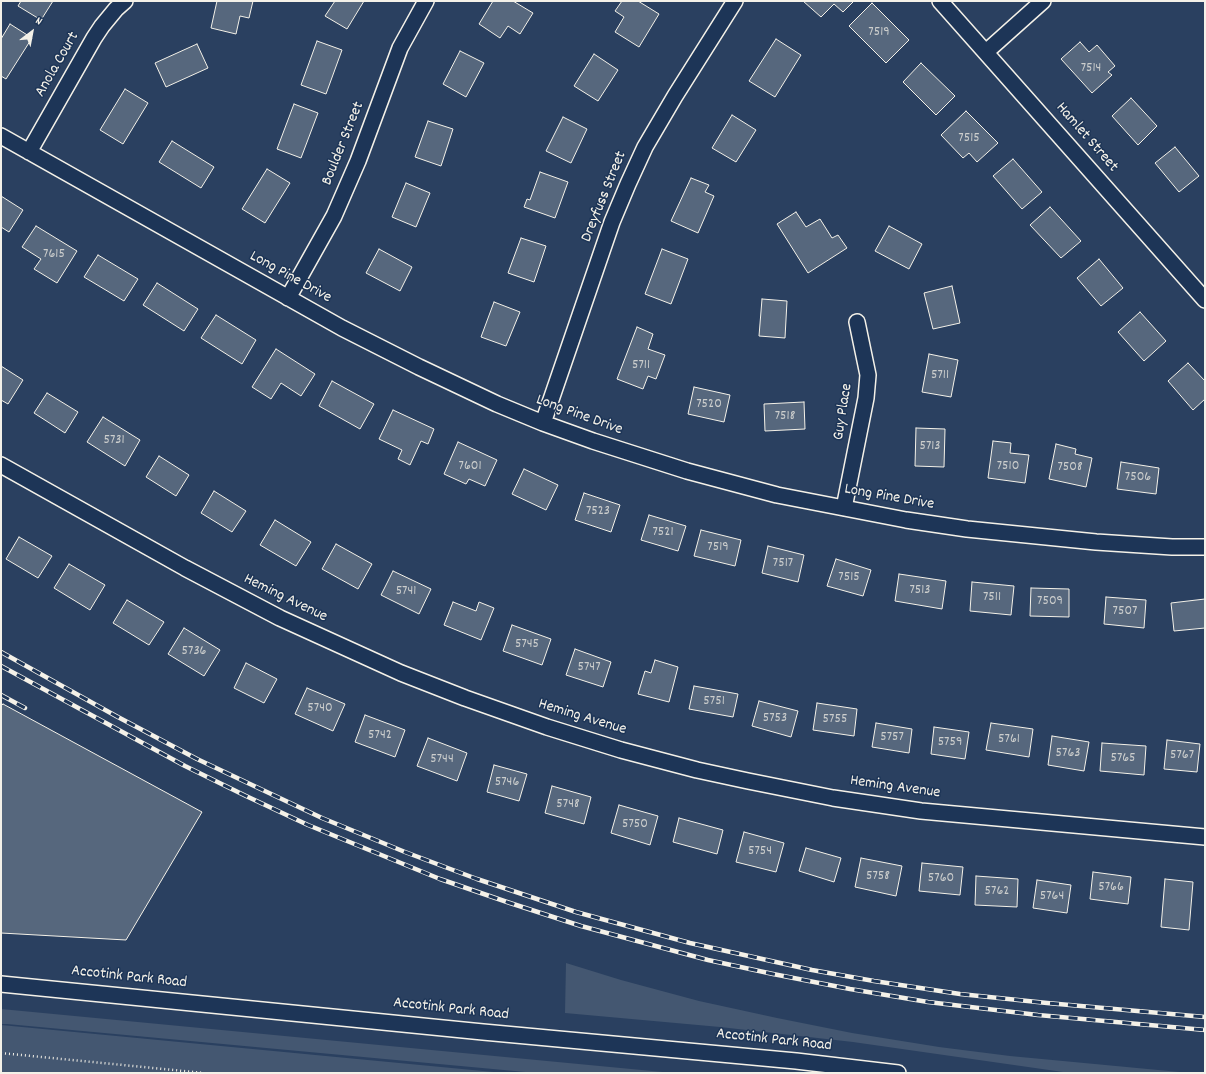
<!DOCTYPE html>
<style>
body{margin:0}
#map{position:relative;width:1206px;height:1074px;overflow:hidden;background:#2a4060;font-family:Dekko,sans-serif}
canvas{display:block}
.frame{position:absolute;inset:0;border:2px solid #f4f1e8;pointer-events:none}
.north{position:absolute;left:12px;top:12px;width:40px;height:40px;-webkit-text-stroke:3px #1d3557;paint-order:stroke;rotate:32deg;font-size:11px;font-weight:700;line-height:16px;text-align:center;color:#f4f1e8}
.north::after{content:'';display:block;margin:auto;width:14px;height:18px;background:#f4f1e8;clip-path:polygon(50% 0,100% 100%,50% 72%,0 100%)}
</style>
<div id="map">
<canvas width="1206" height="1074"></canvas>
<div class="frame"></div>
<div class="north">N</div>
</div>
<script>
const ctx = document.querySelector('canvas').getContext('2d');
ctx.lineJoin = 'round';
function fillPath(path, color) {
  ctx.fillStyle = color;
  ctx.fill(path, 'evenodd');
}
function toPath(rows) {
  const path = new Path2D();
  for (const r of rows) {
    path.moveTo(r[0], r[1]);
    for (let i = 2; i < r.length; i += 2) path.lineTo(r[i], r[i + 1]);
  }
  return path;
}
function stroke(path, color, width, dash) {
  ctx.strokeStyle = color;
  ctx.lineWidth = width;
  ctx.lineCap = dash ? 'butt' : 'round';
  ctx.setLineDash(dash || []);
  ctx.stroke(path);
}
function drawText(font, color, halo, rows, align = 'center') {
  ctx.font = font + ' Dekko,sans-serif';
  ctx.lineWidth = 3;
  ctx.setLineDash([]);
  ctx.textBaseline = 'middle';
  ctx.strokeStyle = halo;
  ctx.fillStyle = color;
  for (const [text, x, y, turn = 0] of rows) {
    ctx.save();
    ctx.translate(x, y);
    ctx.rotate((+turn || 0) * Math.PI / 180);
    ctx.textAlign = isNaN(turn) ? turn : align;
    if (halo) ctx.strokeText(text, 0, 0);
    ctx.fillText(text, 0, 0);
    ctx.restore();
  }
}
fillPath(toPath([
 [566,963,621,980,699,1001,777,1018,852,1033,939,1047,1010,1056,1190,1073,1070,1073,853,1042,720,1027,565,1013],
 [1,1009,673,1073,536,1073,7,1024,1,1024],
 [1,1025,504,1073,1,1073]
]), '#445771');
const building = toPath([
 [21,1,53,1,41,20,18,6,21,1],
 [217,1,253,1,249,18,240,16,236,34,211,28,217,1],
 [335,1,364,1,347,29,325,16,335,1],
 [493,1,513,1,533,13,520,34,508,26,500,38,479,24,493,1],
 [622,1,638,1,659,14,639,47,615,32,624,17,615,11,622,1],
 [803,1,854,1,843,12,834,4,821,17,803,1],
 [872,3,909,40,886,63,849,26,872,3],
 [10,24,32,38,6,79,1,76,1,39,10,24],
 [776,39,801,55,775,97,749,81,776,39],
 [317,41,342,50,326,94,301,85,317,41],
 [1080,42,1089,52,1097,45,1115,66,1108,72,1112,75,1092,93,1061,59,1080,42],
 [197,44,208,68,166,87,155,63,197,44],
 [460,51,484,63,466,97,443,84,460,51],
 [594,54,618,70,598,101,574,86,594,54],
 [921,63,955,96,936,115,903,82,921,63],
 [125,89,148,103,123,144,100,130,125,89],
 [1131,98,1157,126,1138,145,1112,116,1131,98],
 [294,104,318,113,301,158,277,149,294,104],
 [966,111,998,143,977,162,969,153,963,158,941,135,966,111],
 [732,115,756,130,736,162,712,148,732,115],
 [563,117,587,129,571,163,546,151,563,117],
 [428,121,453,129,441,166,415,157,428,121],
 [172,141,214,167,201,188,159,162,172,141],
 [1175,147,1199,176,1179,192,1155,163,1175,147],
 [1013,159,1042,192,1022,209,993,176,1013,159],
 [267,169,290,183,265,223,242,209,267,169],
 [540,172,568,182,555,218,524,207,527,199,530,200,540,172],
 [691,178,709,185,705,192,714,196,698,233,671,221,691,178],
 [406,183,430,193,416,227,392,217,406,183],
 [1,196,23,210,9,232,1,227,1,196],
 [1050,207,1081,241,1061,258,1030,225,1050,207],
 [796,212,806,227,820,219,832,238,838,235,847,248,808,273,777,224,796,212],
 [36,226,77,251,57,283,34,269,41,259,22,247,36,226],
 [889,226,922,244,909,269,875,251,889,226],
 [521,238,546,246,534,282,508,273,521,238],
 [379,249,412,267,400,291,366,273,379,249],
 [662,249,688,259,671,304,645,294,662,249],
 [98,255,138,279,124,301,84,277,98,255],
 [1099,259,1123,288,1101,306,1077,278,1099,259],
 [157,283,198,309,184,331,143,305,157,283],
 [952,286,960,323,933,329,924,293,952,286],
 [762,299,787,301,785,338,759,336,762,299],
 [494,302,520,312,506,346,481,337,494,302],
 [1140,312,1166,341,1144,361,1118,332,1140,312],
 [216,315,256,340,242,364,201,338,216,315],
 [637,327,653,334,648,349,665,355,656,379,648,376,643,389,617,379,637,327],
 [276,349,315,374,301,396,281,383,271,399,252,387,276,349],
 [929,354,958,360,951,397,922,392,929,354],
 [1188,363,1205,381,1205,399,1193,410,1168,381,1188,363],
 [1,366,23,380,8,404,1,400,1,366],
 [332,381,374,404,360,429,319,406,332,381],
 [694,387,730,395,724,422,688,414,694,387],
 [47,393,78,412,65,433,34,413,47,393],
 [804,402,805,429,765,431,764,404,804,402],
 [393,410,434,429,428,444,421,441,410,465,398,459,402,450,379,439,393,410],
 [103,417,140,440,125,466,87,442,103,417],
 [916,428,945,429,944,467,915,466,916,428],
 [993,441,1011,443,1010,453,1029,455,1025,483,988,478,993,441],
 [458,442,497,460,485,486,469,479,466,484,444,474,458,442],
 [1056,444,1076,449,1075,454,1092,458,1086,487,1049,479,1056,444],
 [159,456,189,475,176,496,146,477,159,456],
 [1121,462,1159,468,1156,494,1117,489,1121,462],
 [524,469,558,485,546,510,512,494,524,469],
 [214,491,246,511,232,532,201,513,214,491],
 [584,493,620,505,611,532,575,520,584,493],
 [649,515,686,526,678,551,641,540,649,515],
 [275,520,311,542,296,566,260,545,275,520],
 [701,530,741,540,735,566,694,556,701,530],
 [19,537,52,556,38,578,6,559,19,537],
 [336,544,372,564,358,589,322,569,336,544],
 [768,546,804,555,798,582,762,573,768,546],
 [836,559,871,570,863,596,827,586,836,559],
 [69,564,105,585,90,610,54,588,69,564],
 [393,571,431,589,419,614,381,595,393,571],
 [899,574,946,581,942,609,895,601,899,574],
 [972,582,1014,586,1011,615,970,611,972,582],
 [1031,588,1069,589,1069,617,1030,616,1031,588],
 [1106,597,1146,600,1144,628,1104,624,1106,597],
 [1205,599,1205,628,1174,631,1171,603,1205,599],
 [127,600,164,622,149,645,113,623,127,600],
 [453,602,476,611,479,602,494,608,481,640,444,625,453,602],
 [512,625,551,639,542,665,503,651,512,625],
 [184,628,220,650,204,676,168,654,184,628],
 [575,649,611,662,603,687,566,675,575,649],
 [655,660,678,667,669,702,638,694,645,671,651,673,655,660],
 [246,663,277,679,264,703,234,688,246,663],
 [694,686,738,694,733,717,689,709,694,686],
 [307,688,345,704,333,731,295,714,307,688],
 [759,701,798,711,791,737,752,726,759,701],
 [817,703,857,709,854,736,813,730,817,703],
 [3,704,202,812,126,940,1,933,1,706,3,704],
 [365,715,405,730,395,757,355,742,365,715],
 [876,723,912,729,909,753,872,747,876,723],
 [991,723,1033,729,1029,757,986,750,991,723],
 [934,727,969,732,965,759,931,754,934,727],
 [1052,736,1089,742,1084,771,1048,765,1052,736],
 [428,738,467,753,457,781,417,766,428,738],
 [1167,740,1200,744,1197,772,1164,769,1167,740],
 [1102,743,1146,746,1144,775,1100,771,1102,743],
 [494,765,527,774,519,801,487,792,494,765],
 [552,786,591,797,584,824,545,813,552,786],
 [619,805,658,816,650,845,611,833,619,805],
 [679,818,723,830,717,854,673,842,679,818],
 [744,832,784,843,776,872,736,862,744,832],
 [806,848,841,858,834,882,799,871,806,848],
 [861,858,902,866,896,896,855,887,861,858],
 [922,863,963,867,960,895,919,891,922,863],
 [1093,872,1131,877,1128,904,1090,899,1093,872],
 [976,876,1018,879,1017,907,975,905,976,876],
 [1165,879,1193,882,1189,930,1161,927,1165,879],
 [1037,880,1071,885,1067,913,1033,908,1037,880]
]);
fillPath(building, '#56677d');
stroke(building, '#f4f1e8', 1);
const minor = toPath([
 [940,1,1205,300],
 [986,52,1043,1],
 [1,136,342,328,419,367,497,404,543,423,593,441,687,471,777,495,906,520,967,529,1096,542,1172,547,1205,547],
 [29,152,94,38,102,26,116,9,125,1],
 [288,298,334,216,358,161,400,48,426,1],
 [543,423,612,222,628,184,645,147,675,96,735,1],
 [1,465,185,568,280,618,401,673,465,698,547,727,621,750,697,770,748,781,833,798,921,811,1205,837],
 [844,508,866,398,868,375,857,322],
 [1,984,483,1032,796,1061,898,1073]
]);
stroke(minor, '#f4f1e8', 18);
stroke(toPath([
 [1,1053,204,1073]
]), '#f4f1e8', 2.5, [1, 3]);
stroke(minor, '#1d3557', 15);
const rail = toPath([
 [1,652,116,716,197,759,322,818,405,852,477,879,576,912,690,943,812,970,874,981,960,994,1047,1003,1205,1017],
 [1,666,185,766,246,796,308,825,440,879,510,903,581,926,708,960,773,974,850,989,928,1002,1038,1015,1205,1030],
 [1,695,25,708]
]);
stroke(rail, '#f4f1e8', 4.5);
stroke(rail, '#1d3557', 3, [9]);
drawText('14px', '#cccecd', null, [
 ["7519",879,33],
 ["7514",1091,69],
 ["7515",969,139],
 ["7615",54,255],
 ["5711",641,366],
 ["5711",940,376],
 ["7520",709,405],
 ["7518",785,417],
 ["5731",114,441],
 ["5713",930,447],
 ["7601",470,467],
 ["7510",1008,467],
 ["7508",1070,468],
 ["7506",1138,478],
 ["7523",598,512],
 ["7521",663,533],
 ["7519",718,548],
 ["7517",783,564],
 ["7515",849,578],
 ["7513",920,591],
 ["5741",406,592],
 ["7511",992,598],
 ["7509",1050,602],
 ["7507",1125,612],
 ["5745",527,645],
 ["5736",194,652],
 ["5747",589,668],
 ["5751",714,702],
 ["5740",320,709],
 ["5753",775,719],
 ["5755",835,720],
 ["5742",380,736],
 ["5757",892,738],
 ["5761",1009,740],
 ["5759",950,743],
 ["5763",1068,754],
 ["5767",1182,756],
 ["5765",1123,759],
 ["5744",442,760],
 ["5746",507,783],
 ["5748",568,805],
 ["5750",635,825],
 ["5754",760,852],
 ["5758",878,877],
 ["5760",941,879],
 ["5766",1111,888],
 ["5762",997,892],
 ["5764",1052,897]
]);
drawText('16px', '#f4f1e8', '#1d3557', [
 ["Anola Court",58,65,-60],
 ["Hamlet Street",1086,138,49],
 ["Boulder Street",344,144,-68],
 ["Dreyfuss Street",605,197,-68],
 ["Long Pine Drive",290,278,29],
 ["Guy Place",844,412,-81],
 ["Long Pine Drive",579,416,20],
 ["Long Pine Drive",889,498,10],
 ["Heming Avenue",285,599,26],
 ["Heming Avenue",582,718,17],
 ["Heming Avenue",895,788,8],
 ["Accotink Park Road",129,978,6],
 ["Accotink Park Road",451,1010,6],
 ["Accotink Park Road",774,1041,6]
]);
</script>
